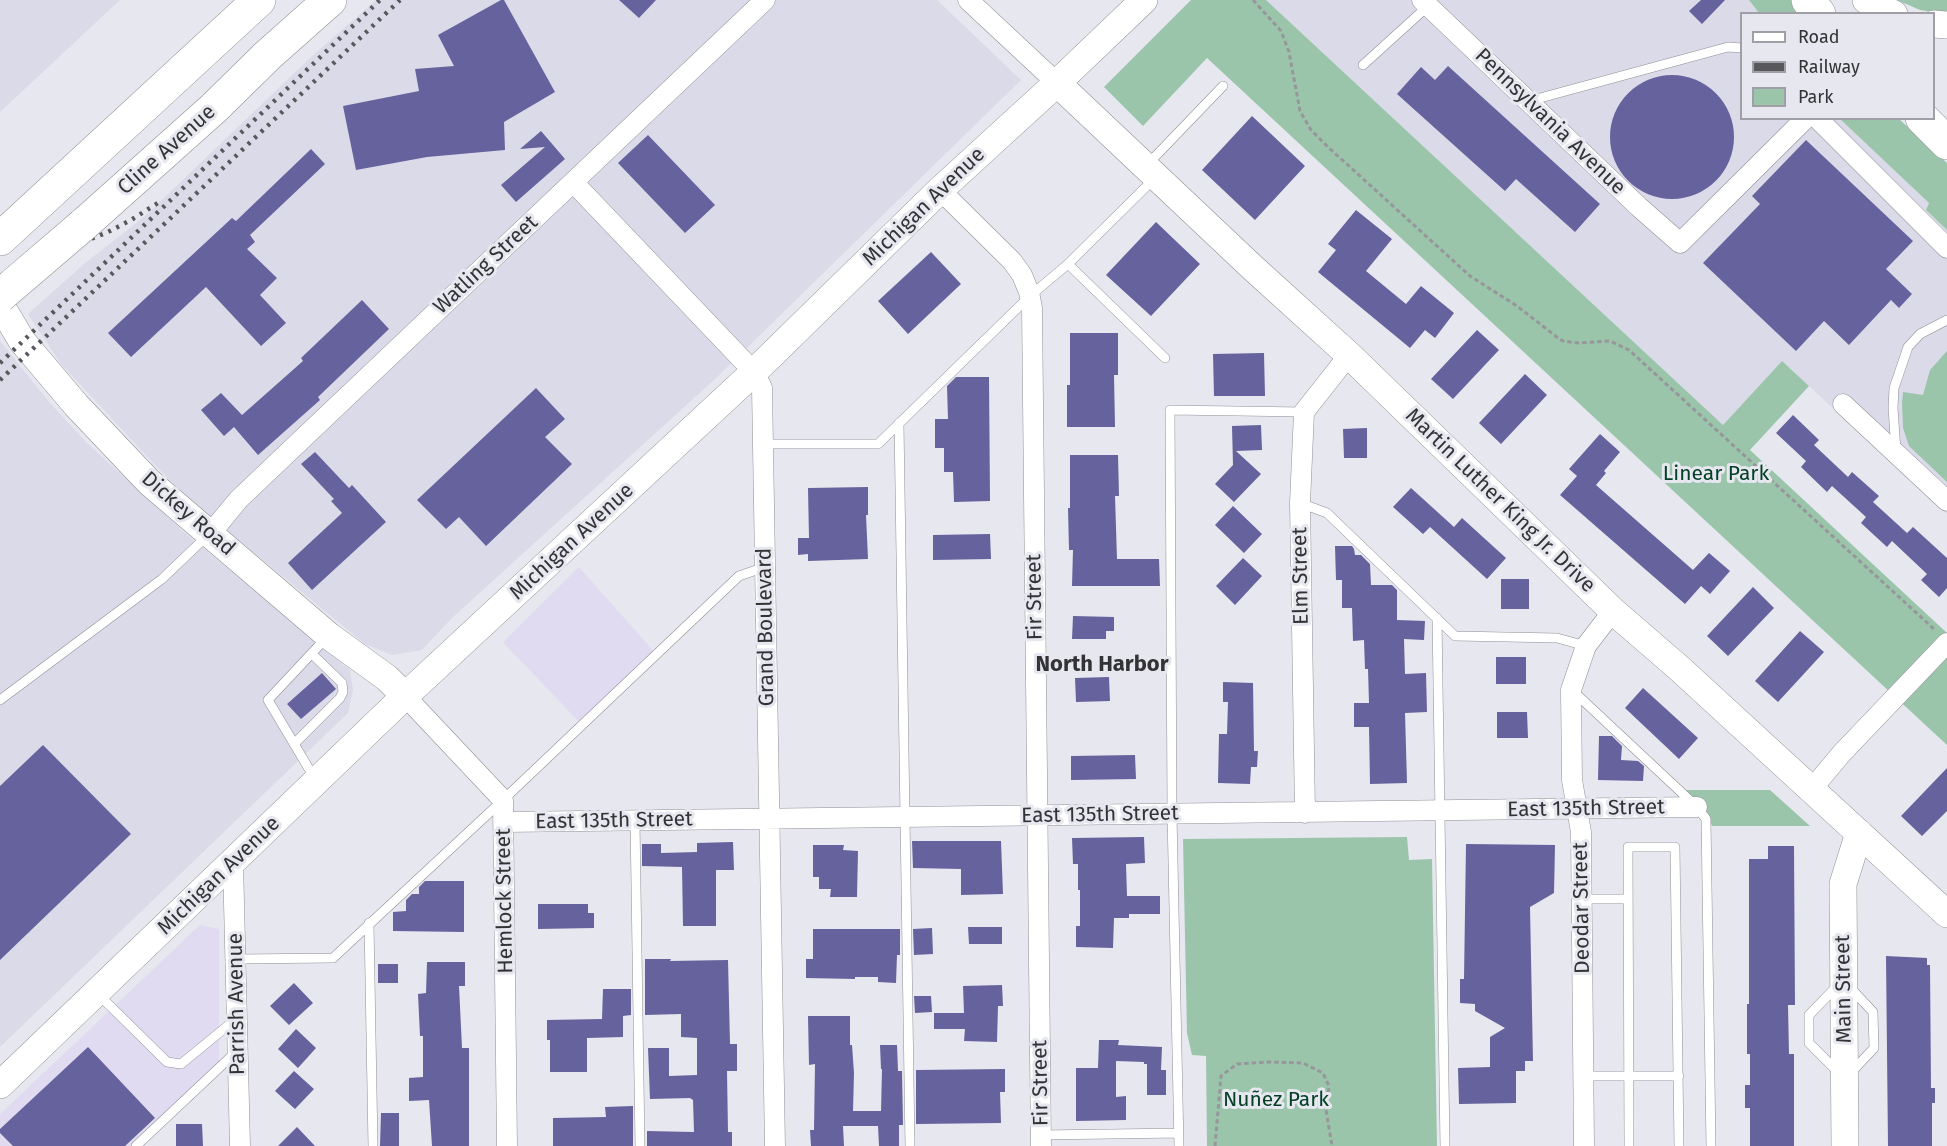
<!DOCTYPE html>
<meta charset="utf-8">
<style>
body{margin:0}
#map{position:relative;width:1947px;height:1146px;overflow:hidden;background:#e7e7ef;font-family:"Fira Sans",sans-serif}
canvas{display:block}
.legend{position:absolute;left:1740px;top:12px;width:195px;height:108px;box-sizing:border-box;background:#e7e7ef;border:2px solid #9f9fa5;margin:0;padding:8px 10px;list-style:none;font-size:18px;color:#333336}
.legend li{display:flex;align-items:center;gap:12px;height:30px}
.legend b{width:30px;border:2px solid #9f9fa5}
</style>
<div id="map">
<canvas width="1947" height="1146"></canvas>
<ul class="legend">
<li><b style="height:8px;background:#fff"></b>Road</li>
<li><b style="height:8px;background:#58585c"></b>Railway</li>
<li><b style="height:16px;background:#9bc5ab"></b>Park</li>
</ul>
</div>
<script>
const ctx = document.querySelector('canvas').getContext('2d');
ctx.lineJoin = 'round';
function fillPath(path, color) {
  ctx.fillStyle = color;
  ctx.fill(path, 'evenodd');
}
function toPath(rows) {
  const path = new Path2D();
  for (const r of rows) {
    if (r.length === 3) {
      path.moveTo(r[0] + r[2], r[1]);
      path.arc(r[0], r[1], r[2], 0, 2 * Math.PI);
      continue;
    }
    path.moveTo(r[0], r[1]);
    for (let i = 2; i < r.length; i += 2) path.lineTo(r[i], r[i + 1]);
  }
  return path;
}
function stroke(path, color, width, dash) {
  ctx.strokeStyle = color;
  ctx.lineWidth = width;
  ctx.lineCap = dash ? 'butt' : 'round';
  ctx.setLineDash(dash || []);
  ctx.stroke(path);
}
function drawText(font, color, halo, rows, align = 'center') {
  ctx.font = font + ' "Fira Sans",sans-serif';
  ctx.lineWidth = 6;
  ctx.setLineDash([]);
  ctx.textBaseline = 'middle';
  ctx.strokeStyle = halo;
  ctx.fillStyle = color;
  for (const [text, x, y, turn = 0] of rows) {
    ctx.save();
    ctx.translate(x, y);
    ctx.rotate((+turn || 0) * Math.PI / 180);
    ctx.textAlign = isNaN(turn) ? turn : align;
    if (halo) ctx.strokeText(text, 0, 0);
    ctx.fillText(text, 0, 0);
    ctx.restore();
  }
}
fillPath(toPath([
 [579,567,656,654,582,725,503,642],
 [200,925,219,929,219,1068,136,1146,0,1146,0,1114]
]), '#e0dbf0');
fillPath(toPath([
 [0,0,120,0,0,112],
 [376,0,937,0,1021,80,715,379,452,618,422,650,392,655,365,644,203,511,170,481,61,364,28,314,84,264,144,217,310,58],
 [1266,0,1749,0,1759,13,1742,14,1742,118,1840,119,1929,203,1926,210,1947,230,1947,514,1782,361,1723,425],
 [0,341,49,402,87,443,184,532,350,670,353,690,348,713,0,1047]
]), '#dadae8');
fillPath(toPath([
 [1191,0,1266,0,1723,425,1782,361,1809,386,1750,450,1947,633,1947,745,1207,58,1143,126,1104,87],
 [1749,0,1793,0,1802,13,1759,13],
 [1897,0,1947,0,1947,14,1920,10],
 [1840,119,1899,119,1947,163,1947,230,1926,210,1929,203],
 [1947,351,1947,482,1909,446,1903,428,1902,402,1903,392,1923,395,1930,370],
 [1685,790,1770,790,1810,826,1712,826,1707,814],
 [1407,837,1409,860,1432,859,1437,1146,1207,1146,1206,1056,1192,1055,1187,1033,1183,839]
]), '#9bc5ab');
fillPath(toPath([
 [501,0,504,0,555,92,504,122,505,150,427,157,356,170,343,106,419,91,415,69,454,66,438,35],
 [619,0,656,0,639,18],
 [1701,0,1725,0,1702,24,1689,11],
 [1448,66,1600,204,1575,232,1516,179,1505,191,1397,94,1421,67,1435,80],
 [1672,137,62],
 [1252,116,1305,166,1255,220,1202,170],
 [541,131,565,159,516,202,501,185,545,147,520,149],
 [648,135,715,205,685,233,618,163],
 [1806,140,1913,241,1886,269,1912,294,1899,308,1891,300,1849,345,1824,321,1796,351,1703,263,1760,204,1752,196],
 [311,149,325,164,250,235,255,242,247,249,277,278,260,295,286,323,261,346,206,287,131,357,108,333,232,218,236,221],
 [1356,210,1392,239,1366,271,1406,304,1421,286,1454,313,1435,338,1425,330,1410,348,1318,272,1336,250,1328,244],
 [1156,222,1200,264,1151,316,1106,275],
 [931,252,961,284,908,334,878,301],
 [362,300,389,329,318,397,320,400,258,455,234,427,224,436,201,410,221,393,242,415,303,361,301,358],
 [1477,330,1499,350,1453,399,1431,379],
 [1070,333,1118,333,1118,375,1114,375,1115,427,1067,427,1067,385,1070,385],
 [1264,353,1265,396,1214,396,1213,354],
 [1525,374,1547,395,1501,444,1479,423],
 [956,377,989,377,990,501,954,502,953,472,944,472,944,448,935,448,935,419,948,419,947,386],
 [536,388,565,419,545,437,572,464,486,546,459,517,446,529,417,500],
 [1793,415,1819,440,1814,445,1848,477,1852,472,1879,496,1873,502,1907,533,1913,527,1947,558,1947,588,1939,597,1921,580,1927,574,1892,541,1887,547,1861,523,1866,517,1832,486,1827,492,1801,467,1806,461,1776,433],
 [1261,425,1262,450,1236,451,1261,474,1234,502,1215,484,1233,465,1232,426],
 [1367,428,1367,458,1344,458,1343,429],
 [1600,434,1620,452,1604,471,1606,473,1596,485,1693,570,1709,553,1730,571,1710,594,1701,586,1685,604,1560,495,1577,476,1569,469],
 [315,452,349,488,352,485,386,522,312,590,288,563,342,513,331,501,334,499,301,464],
 [1070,455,1118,455,1119,496,1115,496,1117,559,1159,559,1160,586,1072,586,1073,550,1069,550,1068,508,1070,508],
 [868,487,868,515,866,515,868,559,808,561,808,554,798,555,798,538,809,538,808,488],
 [1411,488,1454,527,1462,518,1506,558,1487,579,1430,527,1423,534,1393,507],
 [1233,506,1262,534,1244,553,1215,525],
 [990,534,991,559,933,560,933,535],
 [1335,546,1352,546,1354,549,1355,555,1361,555,1370,564,1371,585,1392,585,1397,590,1397,620,1425,621,1424,640,1404,639,1405,674,1426,673,1427,712,1405,713,1407,783,1370,784,1369,727,1354,727,1354,703,1369,703,1368,669,1365,669,1364,640,1353,641,1352,608,1342,608,1342,580,1336,580],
 [1243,558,1262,576,1235,605,1216,586],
 [1501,579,1529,579,1529,609,1501,609],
 [1753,587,1774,608,1728,656,1707,636],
 [1073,616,1114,617,1114,631,1106,631,1106,639,1072,639],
 [1800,631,1824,652,1778,702,1755,681],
 [1496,657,1526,657,1526,684,1496,684],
 [322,673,336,689,301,719,287,704],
 [1109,677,1110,701,1076,702,1075,678],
 [1223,682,1253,683,1254,751,1258,751,1257,767,1251,767,1250,784,1218,783,1219,734,1227,734,1228,702,1223,702],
 [1643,688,1698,738,1679,759,1625,708],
 [1497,712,1527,712,1528,738,1497,738],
 [1599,736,1612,736,1622,746,1621,760,1638,761,1644,766,1643,781,1598,780],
 [43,745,131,834,0,960,0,786],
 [1135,755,1136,779,1071,780,1071,756],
 [1947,768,1947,811,1922,836,1901,816],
 [1144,837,1145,863,1126,864,1127,896,1160,896,1160,914,1129,914,1129,918,1114,918,1113,948,1076,947,1076,926,1080,926,1080,890,1078,890,1078,864,1073,864,1072,838],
 [912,841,1001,841,1003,894,961,895,961,869,913,868],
 [733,842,734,870,716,870,716,926,683,926,682,867,642,866,642,844,661,844,661,853,697,852,697,843],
 [1466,844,1555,845,1554,893,1530,907,1533,1061,1525,1061,1525,1071,1516,1071,1516,1103,1459,1104,1458,1068,1490,1067,1490,1037,1505,1028,1475,1011,1475,1004,1460,1003,1460,979,1464,979],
 [813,845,844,845,843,850,858,851,857,897,830,897,831,889,819,889,819,877,813,877],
 [1768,846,1794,846,1795,1005,1788,1005,1789,1054,1794,1054,1794,1146,1750,1146,1750,1108,1745,1108,1745,1085,1750,1085,1750,1054,1747,1054,1747,1004,1749,1004,1749,859,1768,859],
 [425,881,464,881,464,932,393,931,393,912,406,911,406,900,412,894,419,894,419,887],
 [538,904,588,904,588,913,594,913,594,928,538,929],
 [968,927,1002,927,1002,944,969,944],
 [932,928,933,954,914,955,913,929],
 [813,929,900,929,900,955,897,955,896,983,878,982,878,977,855,977,855,979,806,978,806,959,813,959],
 [1886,956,1927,958,1927,965,1930,965,1931,1088,1935,1088,1935,1103,1932,1103,1932,1146,1888,1146],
 [645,959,671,959,670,961,728,960,730,1044,737,1044,737,1071,727,1071,728,1132,732,1132,732,1146,647,1146,647,1131,694,1132,693,1100,690,1098,650,1099,648,1048,669,1048,669,1076,697,1075,697,1038,681,1037,681,1014,645,1015],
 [427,962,465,962,465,986,459,986,462,1048,469,1048,469,1146,432,1146,429,1100,409,1101,409,1078,423,1077,423,1036,420,1036,418,994,426,993],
 [378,964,398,964,398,983,378,983],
 [294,983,313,1003,289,1025,270,1006],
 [1002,985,1003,1006,998,1006,997,1042,964,1041,965,1029,934,1029,934,1013,964,1013,963,986],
 [603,989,631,989,631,1015,623,1016,623,1037,587,1038,587,1072,550,1072,550,1040,547,1040,547,1020,602,1019],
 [914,996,931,996,932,1012,915,1013],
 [808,1016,850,1016,850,1045,852,1045,854,1073,853,1111,881,1111,882,1069,881,1069,880,1045,897,1045,898,1071,902,1071,903,1125,899,1125,899,1146,879,1146,878,1126,843,1126,844,1146,811,1146,810,1130,814,1130,815,1064,809,1065],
 [296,1029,316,1048,298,1068,278,1049],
 [1099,1040,1119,1040,1118,1045,1162,1047,1161,1070,1166,1070,1166,1095,1147,1095,1147,1064,1144,1064,1144,1062,1116,1061,1116,1097,1126,1096,1126,1120,1076,1121,1076,1068,1098,1068],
 [88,1047,155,1118,125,1146,13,1146,0,1133,0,1129],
 [1005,1069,1005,1092,1000,1092,1001,1123,916,1124,916,1070],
 [294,1071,314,1089,295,1109,275,1091],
 [633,1106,633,1146,553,1146,553,1118,606,1117,605,1107],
 [381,1113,399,1113,399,1146,380,1146],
 [176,1124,202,1124,203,1146,176,1146],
 [297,1127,315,1146,278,1146]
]), '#66629d');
const lane = toPath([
 [1363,65,1428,6],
 [1529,101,1728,47,1742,48],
 [1147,165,1223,86],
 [1068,264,1165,358],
 [899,423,910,1146],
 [763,444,878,444,1030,296,1068,264,1155,178],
 [1896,451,1893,408,1894,388,1908,347,1920,334,1947,320],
 [1300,503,1327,513,1455,636,1557,638,1586,646],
 [1437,618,1445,1146],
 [1573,691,1697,807,1706,819,1711,1146],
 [0,700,162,579,207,536],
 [294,744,340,698,343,692,342,683,312,654],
 [315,779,268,700,327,637],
 [635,821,640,1146],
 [1582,899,1628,899],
 [369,923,373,1146],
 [237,959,333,958,503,800,739,576,765,567],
 [1843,980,1873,1012,1874,1048,1845,1079,1809,1043,1809,1015,1843,980],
 [98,994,167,1062,181,1064,236,1019],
 [1584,1076,1679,1076],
 [1041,1135,1179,1133],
 [136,1146,237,1051],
 [1179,1146,1172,814,1170,410,1304,412],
 [1629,1146,1628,847,1675,847,1679,1146]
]);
const street = toPath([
 [968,0,1057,83],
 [1422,0,1639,207,1680,243,1806,118],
 [1817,118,1947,248],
 [573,182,754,372,762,388,775,1146],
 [940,190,1012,261,1022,275,1029,292,1032,308,1041,1146],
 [1843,404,1947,501],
 [210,534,239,499,765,0],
 [405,696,503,800,507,1146],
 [1811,790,1842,753,1947,643],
 [1305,813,1300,503,1304,412,1349,355],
 [504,822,1697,807],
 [233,862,240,1146],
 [1584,1146,1581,832,1572,780,1571,690,1586,646,1613,611]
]);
const secondary = toPath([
 [1866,0,1894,14],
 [1934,24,1947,25],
 [1057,83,1253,268,1349,355,1613,611,1679,668,1947,914],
 [0,304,22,341,76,405,149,482,329,636,387,678,405,696],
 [0,1085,405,696,754,372,940,190,1057,83,1144,0],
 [1845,1146,1843,884,1859,833]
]);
const highway = toPath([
 [1808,0,1819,14],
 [1922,118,1947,143],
 [83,225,214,108,268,55,330,0],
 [0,239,259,0]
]);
stroke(lane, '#8f8f96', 10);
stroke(street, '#8f8f96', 21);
stroke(secondary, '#8f8f96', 28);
stroke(highway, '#8f8f96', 34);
stroke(toPath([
 [1253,0,1281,31,1289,52,1300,111,1311,130,1328,147,1470,276,1517,306,1558,338,1563,341,1578,343,1610,341,1629,350,1934,629],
 [1215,1146,1221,1076,1237,1064,1269,1062,1303,1063,1323,1073,1329,1086,1326,1110,1332,1146]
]), '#96969b', 3, [4.5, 3]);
stroke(lane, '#fff', 9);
stroke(street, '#fff', 20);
stroke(secondary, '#fff', 27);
stroke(highway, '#fff', 33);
stroke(toPath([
 [0,276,108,232,131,220,161,201],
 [0,363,380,0],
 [0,380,400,0]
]), '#58585c', 4.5, [3, 6]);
const highwayBridge = toPath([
 [0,296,83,225]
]);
stroke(highwayBridge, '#8f8f96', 34, []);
stroke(highwayBridge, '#fff', 33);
drawText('21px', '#333336', '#e7e7ef', [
 ["Pennsylvania Avenue",1550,122,44],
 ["Cline Avenue",167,150,-42],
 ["Michigan Avenue",924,207,-44],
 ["Watling Street",486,265,-43],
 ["Martin Luther King Jr. Drive",1500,501,44],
 ["Dickey Road",188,514,41],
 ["Michigan Avenue",572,542,-43],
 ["Elm Street",1301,576,-91],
 ["Fir Street",1035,597,-91],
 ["Grand Boulevard",766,627,-91],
 ["East 135th Street",1586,809,-1],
 ["East 135th Street",1100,815,-1],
 ["East 135th Street",614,821,-1],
 ["Michigan Avenue",219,876,-44],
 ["Hemlock Street",505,901,-91],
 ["Deodar Street",1582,908,-91],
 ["Main Street",1844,989,-91],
 ["Parrish Avenue",237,1004,-91],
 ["Fir Street",1041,1083,-91]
]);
drawText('21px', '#044026', '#e7e7ef', [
 ["Linear Park",1716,474],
 ["Nuñez Park",1276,1100]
]);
drawText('bold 22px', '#333336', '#e7e7ef', [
 ["North Harbor",1102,665]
]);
</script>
